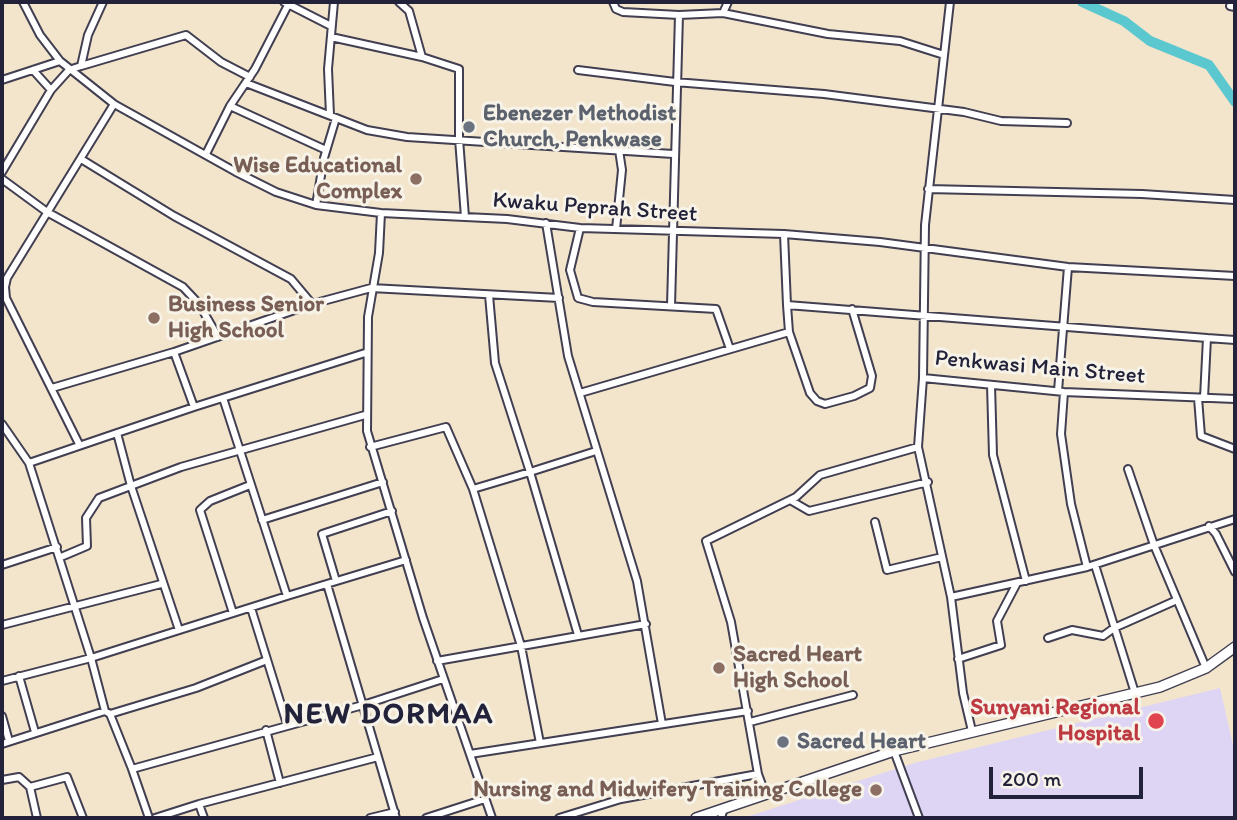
<!DOCTYPE html>
<style>
body{margin:0}
#map{position:relative;width:1237px;height:820px;overflow:hidden;background:#f3e5cc;font-family:Itim,sans-serif}
canvas{display:block}
.frame{position:absolute;inset:0;border:4px solid #22223b;pointer-events:none}
.scale{position:absolute;left:989px;top:767px;width:154px;height:32px;box-sizing:border-box;border:4px solid #22223b;border-top:0;padding-left:9px;font-size:21px;line-height:24px;white-space:nowrap;color:#22223b;-webkit-text-stroke:5px #f7f3e8;paint-order:stroke}
</style>
<div id="map">
<canvas width="1237" height="820"></canvas>
<div class="frame"></div>
<div class="scale">200 m</div>
</div>
<script>
const ctx = document.querySelector('canvas').getContext('2d');
ctx.lineJoin = 'round';
function fillPath(path, color) {
  ctx.fillStyle = color;
  ctx.fill(path, 'evenodd');
}
function toPath(rows) {
  const path = new Path2D();
  for (const r of rows) {
    path.moveTo(r[0], r[1]);
    for (let i = 2; i < r.length; i += 2) path.lineTo(r[i], r[i + 1]);
  }
  return path;
}
function stroke(path, color, width, dash) {
  ctx.strokeStyle = color;
  ctx.lineWidth = width;
  ctx.lineCap = dash ? 'butt' : 'round';
  ctx.setLineDash(dash || []);
  ctx.stroke(path);
}
function drawText(font, color, halo, rows, align = 'center') {
  ctx.font = font + ' Itim,sans-serif';
  ctx.lineWidth = 6;
  ctx.setLineDash([]);
  ctx.textBaseline = 'middle';
  ctx.strokeStyle = halo;
  ctx.fillStyle = color;
  for (const [text, x, y, turn = 0] of rows) {
    ctx.save();
    ctx.translate(x, y);
    ctx.rotate((+turn || 0) * Math.PI / 180);
    ctx.textAlign = isNaN(turn) ? turn : align;
    if (halo) ctx.strokeText(text, 0, 0);
    ctx.fillText(text, 0, 0);
    ctx.restore();
  }
}
fillPath(toPath([
 [1220,688,1235,754,1235,818,743,818,914,763]
]), '#ded5f5');
stroke(toPath([
 [1082,2,1124,21,1150,41,1209,65,1235,102]
]), '#5bc8d0', 10);
const minor = toPath([
 [23,2,40,35,60,61,114,104,236,172,276,192,316,205,381,213,507,219,580,228,784,234,880,242,1068,267,1235,276],
 [284,2,331,26],
 [399,2,409,11,422,57],
 [613,2,616,9,623,12,679,15],
 [950,2,925,225,923,378,1064,392,1235,399],
 [1230,6,1235,7],
 [723,13,728,2],
 [331,37,422,57,459,69,459,139,465,217],
 [81,66,88,35,103,2],
 [33,70,51,90],
 [578,70,675,82,824,94,964,112,1001,121,1067,123],
 [2,80,60,61],
 [246,83,367,130,407,137,673,154],
 [230,106,255,69,288,5],
 [330,115,328,69,334,2],
 [206,154,230,106,326,150],
 [81,159,174,216,291,279,312,304],
 [2,172,51,90,69,70,81,66,186,35,221,62,250,77],
 [2,179,47,212,183,287,199,304,218,337],
 [928,189,1142,194,1235,200],
 [316,205,324,158,336,118],
 [381,213,379,253,368,317,367,431,423,618,492,818],
 [546,223,568,356,637,581,662,724],
 [580,228,570,270,578,298,593,302,716,309,730,349],
 [616,229,622,170,619,150],
 [784,234,787,305,1207,338],
 [489,295,495,363,530,472,596,451],
 [671,306,679,15,723,13,828,34,900,41,944,55],
 [789,332,810,393,817,401,825,404,854,396,870,388,872,376,852,309],
 [365,353,194,407,174,352,312,304,371,288,559,298],
 [923,378,918,447,951,597,963,693,972,731],
 [991,385,993,455,1026,581],
 [52,388,174,352],
 [1058,391,1068,267],
 [1064,392,1061,434,1071,504,1087,567],
 [580,393,789,332,787,305],
 [223,398,287,596,406,560],
 [1198,398,1201,436,1235,449],
 [1204,398,1207,338,1235,340],
 [2,424,29,463],
 [79,444,6,298,5,287,7,278,114,104],
 [370,447,446,427,473,489],
 [1128,469,1154,545,1206,668],
 [790,500,809,511,928,482],
 [262,520,383,482],
 [875,522,887,570,942,557],
 [1209,526,1216,534,1235,572],
 [61,557,87,546,86,518,99,498,181,467,365,415],
 [2,565,57,547],
 [1095,565,1135,693],
 [336,581,322,534,392,511],
 [327,584,396,818],
 [951,597,1087,567,1235,519],
 [251,608,287,724],
 [233,613,200,510,210,501,250,485],
 [2,625,161,584],
 [179,630,131,486,117,433,194,407],
 [1048,638,1072,630,1103,636,1114,628,1177,600],
 [958,659,1001,645,997,621,1017,583],
 [437,661,646,624],
 [19,676,35,732],
 [2,681,91,658,29,463,117,433],
 [110,714,196,688,267,660],
 [2,716,9,741],
 [750,722,853,695],
 [266,730,280,783],
 [540,743,521,646,473,489,530,472,578,635],
 [2,744,105,711],
 [894,751,919,818],
 [470,754,748,711],
 [132,769,110,714,105,711,91,658,287,596],
 [2,780,19,777,30,787,67,777,83,818],
 [30,787,37,818],
 [765,793,758,774,731,622,706,541,796,497,820,475,918,447],
 [149,818,132,769,363,705,443,679],
 [155,818,199,804],
 [204,818,199,804,378,757],
 [370,818,395,812],
 [426,818,485,799],
 [559,818,621,799,758,774],
 [721,818,724,808]
]);
const highway = toPath([
 [696,818,894,751,1160,687,1206,668,1235,647]
]);
stroke(minor, '#413f51', 10);
stroke(highway, '#413f51', 12);
stroke(minor, '#fff', 6);
stroke(highway, '#fff', 9);
for (const [x, y, r, color] of [
 [469,127,7,"#6b7280"],
 [416,179,7,"#8d6e63"],
 [154,318,7,"#8d6e63"],
 [719,668,7,"#8d6e63"],
 [1156,721,9,"#e0444e"],
 [783,742,7,"#6b7280"],
 [876,790,7,"#8d6e63"]
]) {
  const dot = new Path2D();
  dot.arc(x, y, r, 0, 2 * Math.PI);
  ctx.fillStyle = color;
  ctx.fill(dot);
  stroke(dot, '#f7f3e8', 2.5);
}
drawText('bold 23px', '#5b616d', '#f7f3e8', [
 ["Ebenezer Methodist",483,114],
 ["Church, Penkwase",483,140],
 ["Sacred Heart",797,742]
], 'left');
drawText('bold 23px', '#785e54', '#f7f3e8', [
 ["Wise Educational",402,166],
 ["Complex",402,192],
 ["Business Senior",168,305,"left"],
 ["High School",168,331,"left"],
 ["Sacred Heart",733,655,"left"],
 ["High School",733,681,"left"],
 ["Nursing and Midwifery Training College",862,790]
], 'right');
drawText('23px', '#22223b', '#f7f3e8', [
 ["Kwaku Peprah Street",595,208,4],
 ["Penkwasi Main Street",1040,368,5]
]);
drawText('bold 23px', '#be3a42', '#f7f3e8', [
 ["Sunyani Regional",1140,708],
 ["Hospital",1140,734]
], 'right');
ctx.letterSpacing = '2px';
drawText('bold 30px', '#22223b', '#f7f3e8', [
 ["NEW DORMAA",389,715]
]);
ctx.letterSpacing = '0px';
</script>
